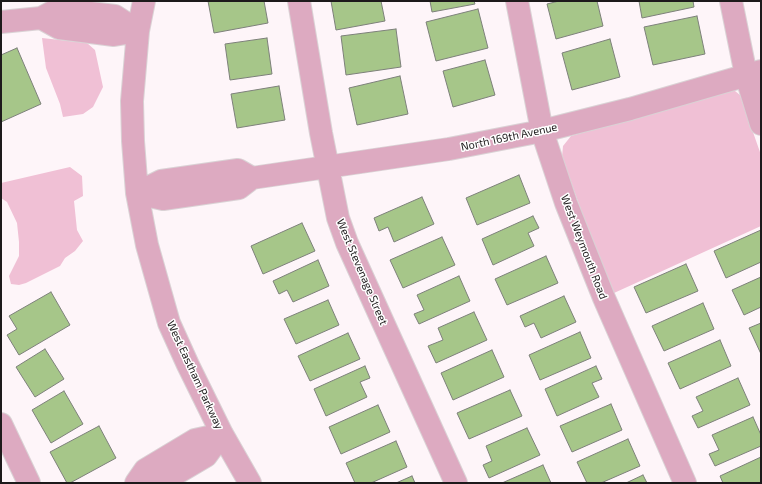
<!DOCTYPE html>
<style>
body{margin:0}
#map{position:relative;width:762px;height:484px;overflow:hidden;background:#fef5f9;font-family:"Exo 2",sans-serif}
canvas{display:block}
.frame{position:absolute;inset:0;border:2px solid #1d1a1b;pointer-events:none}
</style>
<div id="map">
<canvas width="762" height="484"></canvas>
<div class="frame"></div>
</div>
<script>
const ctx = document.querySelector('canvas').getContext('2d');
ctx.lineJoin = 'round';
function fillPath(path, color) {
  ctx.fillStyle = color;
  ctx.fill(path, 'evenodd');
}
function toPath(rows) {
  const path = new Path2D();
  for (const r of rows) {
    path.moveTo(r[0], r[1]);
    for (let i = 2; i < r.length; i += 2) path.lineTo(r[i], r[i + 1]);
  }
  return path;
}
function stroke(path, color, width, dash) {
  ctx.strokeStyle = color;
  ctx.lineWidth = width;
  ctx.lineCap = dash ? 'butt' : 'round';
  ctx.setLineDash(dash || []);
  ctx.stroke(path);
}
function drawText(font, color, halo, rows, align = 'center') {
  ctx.font = font + ' "Exo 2",sans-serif';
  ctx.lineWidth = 3;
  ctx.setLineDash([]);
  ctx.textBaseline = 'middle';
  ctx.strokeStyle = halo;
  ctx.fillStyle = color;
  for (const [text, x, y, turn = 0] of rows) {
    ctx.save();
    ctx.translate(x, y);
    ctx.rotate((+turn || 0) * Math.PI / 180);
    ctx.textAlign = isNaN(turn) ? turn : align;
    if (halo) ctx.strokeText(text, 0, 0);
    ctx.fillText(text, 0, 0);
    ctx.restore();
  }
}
fillPath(toPath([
 [42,38,87,43,95,50,103,87,93,107,83,114,63,117,60,104,46,68],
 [729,90,735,91,740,95,761,155,761,226,614,293,591,238,562,157,563,146,571,136],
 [70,167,82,176,83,196,74,201,77,230,83,241,75,251,65,258,60,266,26,283,19,285,11,284,9,276,19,256,19,242,17,223,7,202,1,198,1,183]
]), '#f0c0d5');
const building = toPath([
 [208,1,264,1,268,23,214,33,208,1],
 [331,1,381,1,385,21,336,30,331,1],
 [430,1,474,1,475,4,432,12,430,1],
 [559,1,597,1,603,26,556,39,547,4,559,1],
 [639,1,693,1,694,7,642,18,639,1],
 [478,9,488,48,436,61,426,22,478,9],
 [697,16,705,54,653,65,644,27,697,16],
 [396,29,401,67,346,75,341,36,396,29],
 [267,38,272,74,230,80,225,44,267,38],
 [610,39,620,77,572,90,562,53,610,39],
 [17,48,41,104,1,122,1,55,17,48],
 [485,60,495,95,453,107,443,71,485,60],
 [400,76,408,114,357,125,349,88,400,76],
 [279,86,285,120,237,128,231,94,279,86],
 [519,175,530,203,477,225,466,198,519,175],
 [422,197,434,224,394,242,388,227,379,231,374,218,422,197],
 [533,216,539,228,528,233,534,246,493,265,482,239,533,216],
 [302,223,315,251,263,274,251,246,302,223],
 [761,230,761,262,726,278,714,251,761,230],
 [442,237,455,265,403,288,390,260,442,237],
 [546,256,558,283,507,305,495,279,546,256],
 [318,260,329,286,293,302,287,290,279,294,273,281,318,260],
 [686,264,698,291,646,313,634,287,686,264],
 [459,276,470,301,419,324,414,314,424,310,417,295,459,276],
 [761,277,761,307,744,315,732,290,761,277],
 [51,292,70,325,19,355,7,335,17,329,9,316,51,292],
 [564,296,576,322,541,338,534,323,525,327,520,316,564,296],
 [328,300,339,325,296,344,284,319,328,300],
 [703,303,714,329,664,351,652,326,703,303],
 [474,312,487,340,436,363,428,346,443,340,438,328,474,312],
 [761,323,761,354,749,328,761,323],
 [580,332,591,358,540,380,529,355,580,332],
 [348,333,360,359,310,381,298,356,348,333],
 [720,340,731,366,680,389,668,363,720,340],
 [45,349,64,379,35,397,16,367,45,349],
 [492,350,504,377,453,400,441,373,492,350],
 [365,366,370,378,360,382,367,397,326,416,314,389,365,366],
 [596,366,602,379,592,383,599,397,557,416,545,389,596,366],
 [738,378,750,405,698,428,692,416,703,411,696,397,738,378],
 [510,390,522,416,469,439,457,413,510,390],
 [64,391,83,424,51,443,32,410,64,391],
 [611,404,622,430,572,452,560,426,611,404],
 [378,405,390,432,341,454,329,427,378,405],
 [753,417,761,435,761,446,715,466,709,454,719,450,712,435,753,417],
 [99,426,116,458,70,483,67,483,50,452,99,426],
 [527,428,540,455,489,478,483,465,492,461,486,446,527,428],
 [628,439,640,466,601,483,587,483,577,462,628,439],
 [396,441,407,467,371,483,355,483,346,463,396,441],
 [761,457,761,483,723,483,720,476,761,457],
 [543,465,551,483,502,483,543,465],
 [643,475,647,483,626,483,643,475],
 [412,476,415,483,396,483,412,476]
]);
fillPath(building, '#a6c689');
stroke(building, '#7d807a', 1);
const minor = toPath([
 [144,1,138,31,132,101,133,141,137,193,147,245,169,323,188,365,222,434,250,483],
 [299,1,321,133,338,218,347,243,456,483],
 [517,1,542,131,566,203,604,298,685,483],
 [731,1,746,75,761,124],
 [41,18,59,28,114,35,138,31],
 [1,22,41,18,58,9,115,16,138,31],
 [137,193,163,199,239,188,252,178,449,149,542,131,630,109,761,71],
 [137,193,161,181,238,170,252,178],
 [1,424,29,483],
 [136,483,145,470,195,440,222,434],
 [160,483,206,456,222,434]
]);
stroke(minor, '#dad2d5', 24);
stroke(minor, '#ddaac1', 22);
drawText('11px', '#1d1a1b', '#fff', [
 ["North 169th Avenue",509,137,-12],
 ["West Weymouth Road",584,247,69],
 ["West Stevenage Street",362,272,67],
 ["West Eastham Parkway",195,375,65]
]);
</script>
